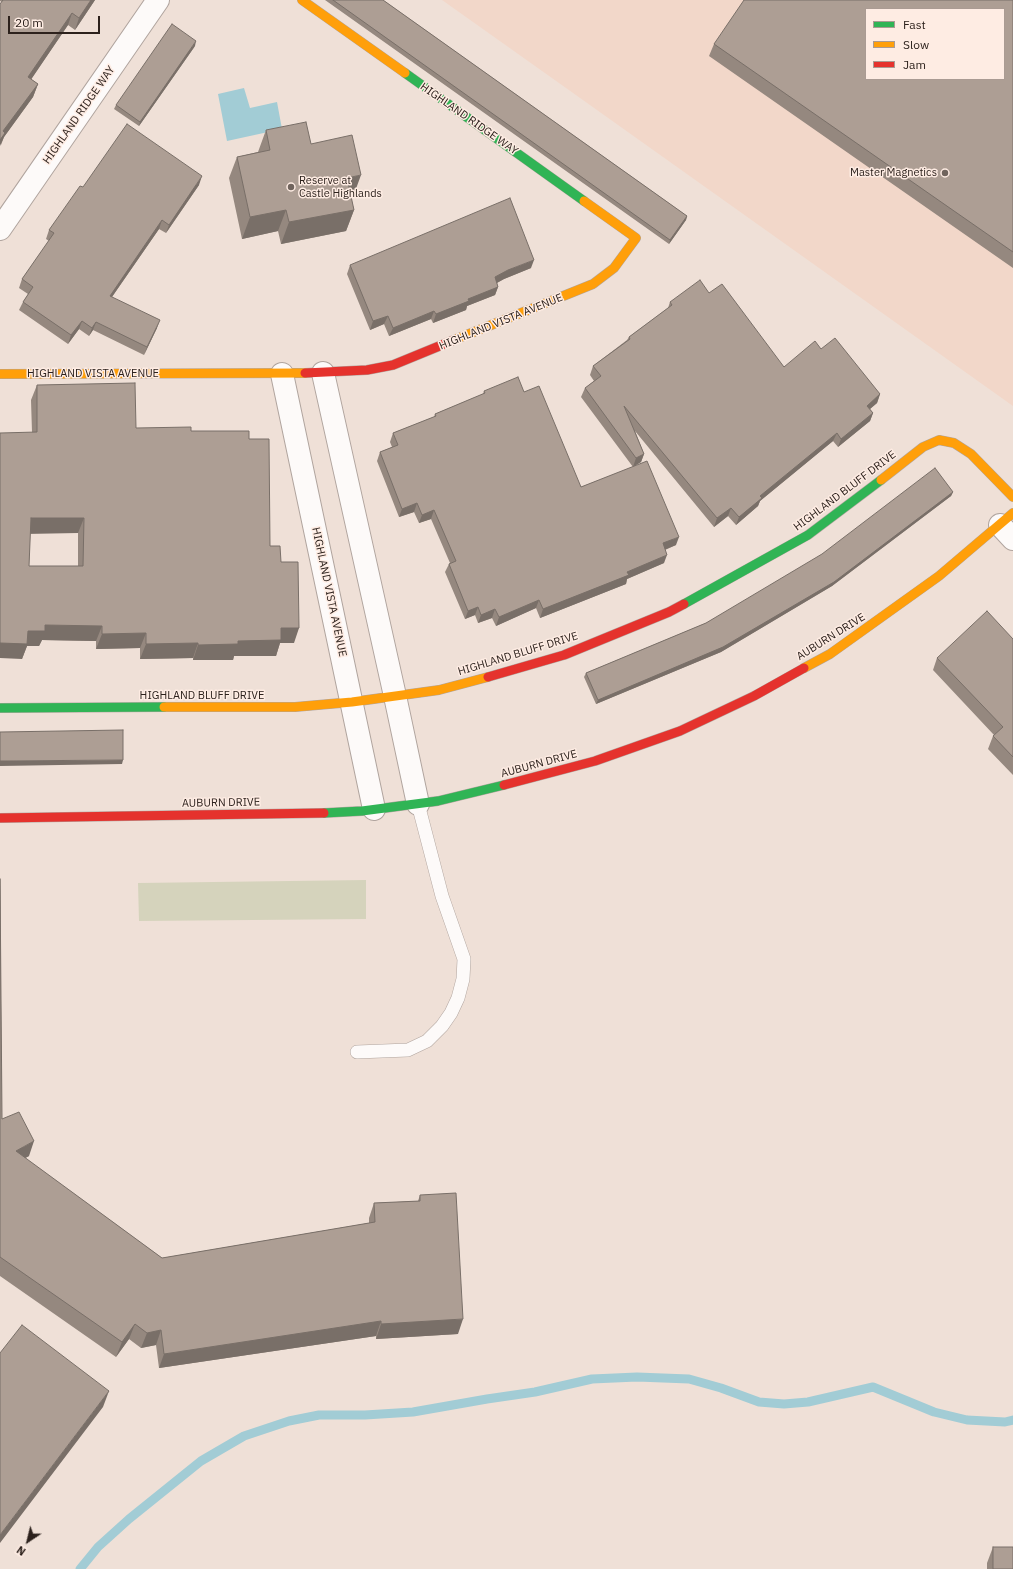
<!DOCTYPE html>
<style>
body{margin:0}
#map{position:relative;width:1013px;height:1569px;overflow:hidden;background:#efe0d7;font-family:"IBM Plex Sans",sans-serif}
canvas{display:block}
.legend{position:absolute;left:865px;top:8px;width:140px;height:72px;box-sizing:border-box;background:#feece3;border:1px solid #aa9b93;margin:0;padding:5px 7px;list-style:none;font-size:12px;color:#2c211c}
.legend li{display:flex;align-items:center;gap:8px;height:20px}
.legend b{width:20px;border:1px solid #aa9b93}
.north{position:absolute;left:8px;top:1521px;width:40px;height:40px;-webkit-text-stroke:3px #feece3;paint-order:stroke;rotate:215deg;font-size:11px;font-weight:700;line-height:16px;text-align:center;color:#2c211c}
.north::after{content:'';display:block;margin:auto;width:14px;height:18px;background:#2c211c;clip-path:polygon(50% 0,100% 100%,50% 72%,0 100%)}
.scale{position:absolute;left:8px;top:16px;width:92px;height:18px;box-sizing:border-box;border:2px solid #2c211c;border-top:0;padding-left:5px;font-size:12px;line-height:14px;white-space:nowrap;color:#2c211c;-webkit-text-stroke:3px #feece3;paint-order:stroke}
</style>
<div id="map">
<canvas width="1013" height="1569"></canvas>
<ul class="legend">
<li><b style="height:5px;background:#30b455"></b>Fast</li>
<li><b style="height:5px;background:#ff9f0a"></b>Slow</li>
<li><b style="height:5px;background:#e5322d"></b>Jam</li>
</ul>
<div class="north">N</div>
<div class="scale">20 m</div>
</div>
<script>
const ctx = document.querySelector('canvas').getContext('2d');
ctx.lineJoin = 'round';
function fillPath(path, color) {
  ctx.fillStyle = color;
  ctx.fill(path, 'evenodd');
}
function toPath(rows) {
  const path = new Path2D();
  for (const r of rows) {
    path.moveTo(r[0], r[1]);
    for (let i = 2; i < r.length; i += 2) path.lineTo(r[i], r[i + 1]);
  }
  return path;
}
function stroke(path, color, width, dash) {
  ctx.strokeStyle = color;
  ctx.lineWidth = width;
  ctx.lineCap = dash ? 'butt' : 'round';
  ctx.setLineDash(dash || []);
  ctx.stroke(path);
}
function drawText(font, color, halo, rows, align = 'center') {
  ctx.font = font + ' "IBM Plex Sans",sans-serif';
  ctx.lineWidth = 3;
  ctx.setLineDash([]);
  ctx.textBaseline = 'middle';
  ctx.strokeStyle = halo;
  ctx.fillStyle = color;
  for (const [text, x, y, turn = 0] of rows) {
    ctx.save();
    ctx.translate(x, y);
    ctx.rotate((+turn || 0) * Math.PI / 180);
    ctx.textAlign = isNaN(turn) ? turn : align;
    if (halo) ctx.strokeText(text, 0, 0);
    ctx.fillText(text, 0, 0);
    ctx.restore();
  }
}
fillPath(toPath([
 [442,0,1013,0,1013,406,559,83],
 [866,9,1004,9,1004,79,866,79]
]), '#f2d7c9');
fillPath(toPath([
 [366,880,366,919,139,921,138,883]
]), '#d5d3bc');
fillPath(toPath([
 [244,88,250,108,277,102,282,129,227,141,218,94]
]), '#a2ccd5');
stroke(toPath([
 [80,1569,98,1547,129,1519,201,1461,244,1436,289,1421,319,1415,365,1415,413,1412,487,1399,535,1392,592,1379,637,1377,689,1379,721,1388,759,1402,784,1404,808,1402,873,1387,934,1412,967,1420,1005,1422,1013,1420]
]), '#a2ccd5', 9);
const lane = toPath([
 [357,1052,408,1050,427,1041,442,1026,451,1013,458,998,463,979,464,959,442,896,418,804]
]);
const street = toPath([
 [0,229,158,0],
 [323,373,395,696,418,804],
 [282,374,374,809],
 [1000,525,1013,539]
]);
const fast = toPath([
 [405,73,584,201],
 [684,604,808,535,881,480],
 [0,708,164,707],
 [324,813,362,811,438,801,504,785]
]);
const slow = toPath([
 [302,0,405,73],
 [454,340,593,284,614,268,636,238,584,201],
 [0,374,305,373],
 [881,480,923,447,939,440,954,443,971,454,1013,497],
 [804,668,830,654,939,576,1013,513],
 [164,707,295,707,352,702,439,690,488,677]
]);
const jam = toPath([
 [305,373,367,370,393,365,454,340],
 [488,677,564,655,669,612,684,604],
 [504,785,595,761,680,731,754,696,804,668],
 [0,818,324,813]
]);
stroke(lane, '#b0a49e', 14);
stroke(street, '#b0a49e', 24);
stroke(fast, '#b0a49e', 10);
stroke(slow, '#b0a49e', 10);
stroke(jam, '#b0a49e', 10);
stroke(lane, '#fdfaf9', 13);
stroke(street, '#fdfaf9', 22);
stroke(fast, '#30b455', 9);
stroke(slow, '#ff9f0a', 9);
stroke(jam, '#e5322d', 9);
fillPath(toPath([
 [0,0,95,0,75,30,68,25,31,79,38,84,33,97,4,137,1,145,2,2,0,1],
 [325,0,383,0,687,216,686,220,669,244],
 [1013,0,1013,268,709,56,714,44],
 [195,46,139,126,114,109,116,105],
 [266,130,311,144,353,197,351,197,354,210,346,231,281,244,278,231,242,239,229,178,237,157,258,152],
 [199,185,166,233,159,229,112,297,157,328,144,355,93,330,89,336,79,329,68,344,19,310,23,302,28,294,19,288,22,279,49,241,46,239,49,230,83,187],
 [350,265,531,268,504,279,497,283,498,287,495,295,467,306,466,310,433,323,431,319,389,336,384,324,370,330,347,274],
 [709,293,784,367,821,349,880,394,877,403,870,409,873,413,870,421,838,447,833,441,760,501,758,506,736,525,728,516,714,527,635,431,644,454,641,462,634,466,676,545,665,550,664,563,627,579,626,584,540,618,536,608,496,626,492,618,478,623,475,615,465,619,445,572,449,564,450,563,431,519,419,523,414,512,399,517,377,461,380,452,392,447,390,442,393,433,434,417,435,414,483,394,484,391,524,392,581,487,633,467,581,397,585,388,594,381,590,375,593,366,627,340,629,337,668,308,670,302],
 [37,385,136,428,191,431,249,439,270,546,281,562,294,643,280,643,276,656,234,656,233,660,193,660,193,658,140,659,140,648,96,649,96,641,42,640,39,646,27,646,22,659,32,432,31,400],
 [30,533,78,533,78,566,29,566],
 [953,492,951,496,832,586,721,652,596,704,584,677,586,673,706,623],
 [1013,639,1013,775,988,749,993,736,994,735,933,670,937,658],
 [0,879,2,1119,29,1156,25,1158,162,1258,369,1223,369,1218,374,1203,418,1201,420,1195,458,1334,376,1339,376,1336,159,1368,156,1345,141,1348,129,1339,116,1357,0,1276],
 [993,1547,1013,1569,987,1569,987,1563]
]), '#95887f');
fillPath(toPath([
 [91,0,95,0,75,30,79,18],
 [72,13,68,25,24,90,28,77],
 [196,41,195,46,139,126,140,122],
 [38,84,33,97,4,137,0,146,0,140,3,131],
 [361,175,353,197,339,199,347,178],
 [202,176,199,185,166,233,169,225],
 [286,210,278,231,242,239,250,217],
 [354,210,346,231,281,244,289,222],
 [687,216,686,220,669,244,670,240],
 [162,220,159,229,107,304,110,296],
 [534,260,531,268,504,279,491,286,495,277,508,270],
 [498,287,495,295,467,306,466,310,433,323,436,314,468,299],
 [434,311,431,319,389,336,393,328],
 [388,316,384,324,370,330,373,321],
 [160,320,157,328,144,355,147,347],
 [82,321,79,329,68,344,71,335],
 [96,322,93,330,89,336,92,328],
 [880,394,877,403,864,414,867,406],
 [873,413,870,421,838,447,841,439],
 [837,433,833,441,760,501,758,506,736,525,739,517,760,496],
 [644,454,641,462,633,467,636,458],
 [953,492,951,496,832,586,721,652,596,704,598,700],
 [417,503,414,512,399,517,402,509],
 [731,508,728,516,714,527,717,518],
 [434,510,431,519,419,523,422,515],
 [31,518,84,518,78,533,25,534],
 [679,537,676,545,659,552,663,543],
 [667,555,664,563,627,579,626,584,540,618,543,609,627,572],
 [539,600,536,608,496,626,499,617],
 [478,607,475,615,465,619,468,611],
 [495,609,492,618,478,623,481,615],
 [45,625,102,626,96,641,42,640,39,646,27,646,22,659,0,658,0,643,28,631],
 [281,628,299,628,294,643,280,643,276,656,234,656,233,660,193,660,198,645,238,641],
 [146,633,140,648,96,649,102,634],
 [198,643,193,658,140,659,146,644],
 [123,760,122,764,0,766,0,761],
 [34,1141,29,1156,11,1166,16,1151],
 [463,1319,458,1334,376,1339,381,1324],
 [381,1321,376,1336,159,1368,164,1354],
 [135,1324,129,1339,116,1357,122,1342],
 [161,1330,156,1345,141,1348,147,1333],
 [109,1391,103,1407,0,1543,0,1535]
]), '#796f68');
const building = toPath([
 [3,0,91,0,79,18,72,13,28,77,38,84,3,131,5,133,0,140,0,4,3,0],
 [333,0,383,0,687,216,670,240,333,0],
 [744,0,1013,0,1013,252,714,44,744,0],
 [866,9,1004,9,1004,79,866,79,866,9],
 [172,24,196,41,140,122,116,105,172,24],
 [306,122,311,144,352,135,361,175,347,178,354,210,289,222,286,210,250,217,237,157,270,150,266,130,306,122],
 [127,124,202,176,169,225,162,220,110,296,160,320,147,347,96,322,92,328,82,321,71,335,23,302,33,287,22,279,54,233,49,230,80,186,83,187,127,124],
 [510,198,534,260,508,270,495,277,498,287,468,299,469,301,436,314,434,311,393,328,388,316,373,321,350,265,510,198],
 [700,280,709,293,722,284,784,367,815,341,821,349,835,338,880,394,867,406,873,413,841,439,837,433,760,496,762,498,739,517,731,508,717,518,624,406,644,454,636,458,585,388,601,376,593,366,630,339,629,337,672,305,670,302,700,280],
 [518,377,524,392,539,386,581,487,647,461,679,537,663,543,667,555,627,572,629,575,543,609,539,600,499,617,495,609,481,615,478,607,468,611,449,564,456,561,434,510,422,515,417,503,402,509,380,452,398,445,393,433,436,416,435,414,485,393,484,391,518,377],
 [135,383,136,428,191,427,191,431,249,431,249,439,269,439,270,546,280,546,281,562,298,562,299,628,281,628,281,640,238,641,238,644,198,645,198,643,146,644,146,633,102,634,102,626,45,625,45,631,28,631,27,644,0,643,0,433,37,432,37,385,135,383],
 [31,518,84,518,83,566,29,566,31,518],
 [935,468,953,492,834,582,723,647,598,700,586,673,706,623,822,554,935,468],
 [987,611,1013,639,1013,757,993,736,1003,727,937,658,987,611],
 [123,730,123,760,0,761,0,732,123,730],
 [0,879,2,1119,19,1112,34,1141,16,1151,162,1258,375,1222,374,1203,420,1201,420,1195,456,1193,463,1319,381,1324,381,1321,164,1354,161,1330,147,1333,135,1324,122,1342,0,1257,0,879],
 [22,1325,109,1391,0,1535,0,1353,22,1325],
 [993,1547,1013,1547,1013,1569,993,1569,993,1547]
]);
fillPath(building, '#ad9e94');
stroke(building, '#796f68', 1);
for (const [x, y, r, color] of [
 [945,173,4,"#70645d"],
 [291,187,4,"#70645d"]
]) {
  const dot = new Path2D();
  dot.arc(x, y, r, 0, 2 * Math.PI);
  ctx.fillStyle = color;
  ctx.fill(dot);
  stroke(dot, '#feece3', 1.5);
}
drawText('11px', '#2c211c', '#feece3', [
 ["HIGHLAND RIDGE WAY",79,115,-55],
 ["HIGHLAND RIDGE WAY",469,119,35],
 ["HIGHLAND VISTA AVENUE",501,322,-22],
 ["HIGHLAND VISTA AVENUE",93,374],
 ["HIGHLAND BLUFF DRIVE",845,491,-37],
 ["HIGHLAND VISTA AVENUE",329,592,78],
 ["AUBURN DRIVE",831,637,-32],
 ["HIGHLAND BLUFF DRIVE",518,654,-17],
 ["HIGHLAND BLUFF DRIVE",202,696],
 ["AUBURN DRIVE",539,764,-15],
 ["AUBURN DRIVE",221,803,-1]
]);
drawText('11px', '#2c211c', '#feece3', [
 ["Master Magnetics",937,173],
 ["Reserve at",299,181,"left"],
 ["Castle Highlands",299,194,"left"]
], 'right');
</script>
